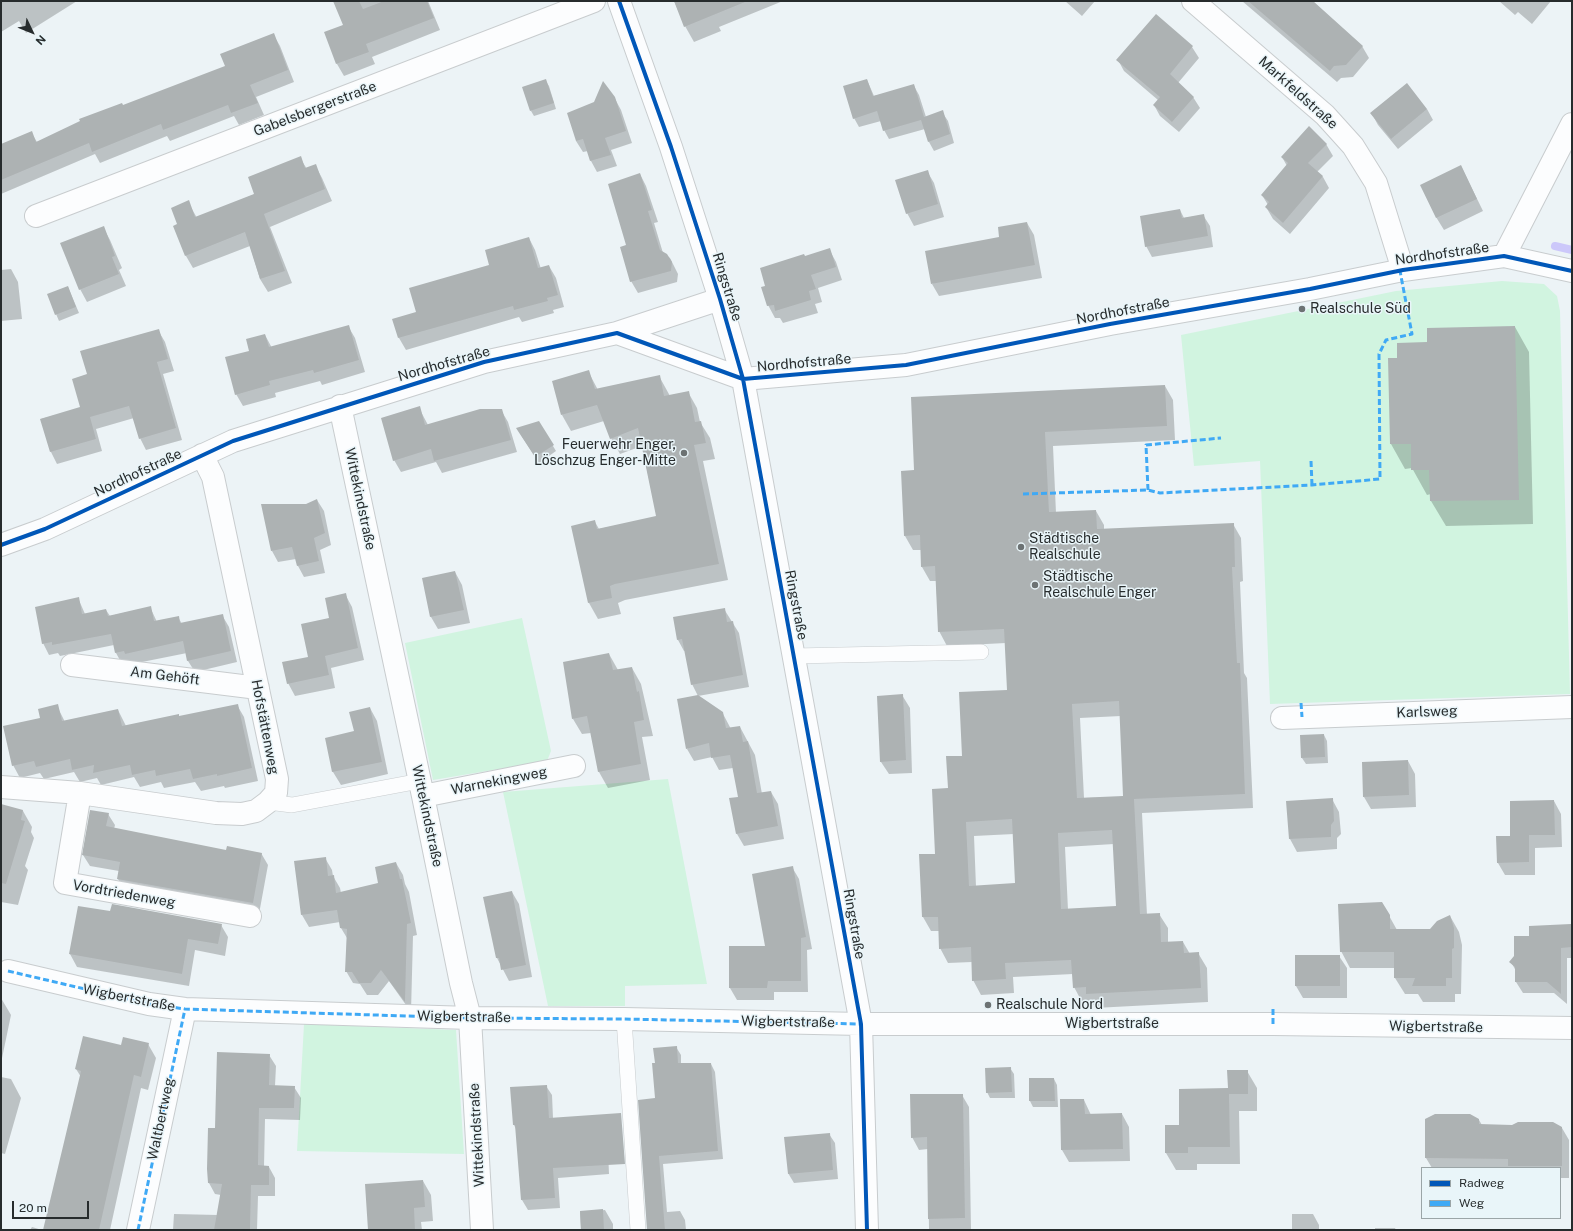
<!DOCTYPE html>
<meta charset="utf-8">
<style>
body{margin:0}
#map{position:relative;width:1573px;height:1231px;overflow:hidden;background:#ecf3f6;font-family:"Public Sans",sans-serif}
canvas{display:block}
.frame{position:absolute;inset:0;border:2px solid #272c2d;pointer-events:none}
.legend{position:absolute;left:1421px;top:1167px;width:140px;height:52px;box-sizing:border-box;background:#e9f5f9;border:1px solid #9ba5a7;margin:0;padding:5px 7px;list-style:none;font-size:12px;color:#272c2d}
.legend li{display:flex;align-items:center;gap:8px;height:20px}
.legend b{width:20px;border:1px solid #9ba5a7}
.north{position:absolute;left:12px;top:12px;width:40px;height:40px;-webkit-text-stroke:3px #e9f5f9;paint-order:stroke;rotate:133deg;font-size:11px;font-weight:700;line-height:16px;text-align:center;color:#272c2d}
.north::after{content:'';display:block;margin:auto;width:14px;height:18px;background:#272c2d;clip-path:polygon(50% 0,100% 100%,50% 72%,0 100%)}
.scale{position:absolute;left:12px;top:1201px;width:77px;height:18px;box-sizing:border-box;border:2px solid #272c2d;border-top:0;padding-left:5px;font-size:12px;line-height:14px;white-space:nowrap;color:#272c2d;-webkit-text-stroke:3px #e9f5f9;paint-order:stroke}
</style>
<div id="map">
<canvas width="1573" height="1231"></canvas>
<div class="frame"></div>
<ul class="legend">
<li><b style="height:5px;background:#0057b8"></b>Radweg</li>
<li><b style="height:5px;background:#3fa9f5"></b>Weg</li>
</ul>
<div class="north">N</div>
<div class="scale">20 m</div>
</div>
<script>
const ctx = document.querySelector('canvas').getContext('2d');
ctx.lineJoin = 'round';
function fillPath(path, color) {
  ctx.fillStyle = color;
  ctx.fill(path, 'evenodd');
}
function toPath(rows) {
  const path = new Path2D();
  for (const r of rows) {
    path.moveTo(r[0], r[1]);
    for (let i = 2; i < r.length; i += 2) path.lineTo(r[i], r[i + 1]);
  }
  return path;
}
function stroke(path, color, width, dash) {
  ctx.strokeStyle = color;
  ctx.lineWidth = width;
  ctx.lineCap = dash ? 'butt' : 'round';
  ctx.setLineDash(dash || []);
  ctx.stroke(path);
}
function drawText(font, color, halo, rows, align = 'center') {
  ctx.font = font + ' "Public Sans",sans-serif';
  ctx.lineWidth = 3;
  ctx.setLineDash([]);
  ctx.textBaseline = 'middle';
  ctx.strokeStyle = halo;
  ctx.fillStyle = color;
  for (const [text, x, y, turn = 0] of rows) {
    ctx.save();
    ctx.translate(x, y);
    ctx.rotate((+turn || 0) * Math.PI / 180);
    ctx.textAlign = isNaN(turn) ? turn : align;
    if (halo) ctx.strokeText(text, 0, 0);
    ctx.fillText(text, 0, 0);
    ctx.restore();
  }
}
fillPath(toPath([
 [1502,281,1544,284,1557,296,1560,311,1570,694,1270,704,1260,461,1194,466,1181,335,1396,291],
 [522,618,551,751,547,761,433,780,405,643],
 [668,779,707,984,625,986,625,1006,548,1006,503,792],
 [304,1024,456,1030,464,1154,297,1151]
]), '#d1f4e0');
fillPath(toPath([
 [1,1,77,1,26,33,19,21,1,32],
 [334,1,428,1,440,30,372,57,375,64,344,76,337,64,325,33,344,25],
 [674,1,783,1,719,27,721,31,694,42,685,26],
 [1065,1,1095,1,1082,16],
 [1242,1,1312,1,1362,46,1369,58,1353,77,1341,78,1337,82],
 [1499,1,1551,1,1532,24,1518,12,1515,15],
 [1156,15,1192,47,1199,58,1178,83,1193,97,1200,108,1179,132,1160,116,1154,105,1158,100,1124,71,1118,60],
 [273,34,280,46,294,82,256,97,264,115,239,125,234,116,170,141,167,136,100,163,95,154,1,194,1,145,31,132,37,142,123,106,226,67],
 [545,80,549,86,556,109,534,116,531,111],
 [867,80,874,96,914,86,919,95,926,117,942,112,948,121,954,143,934,151,929,142,925,129,889,139,884,130,881,121,859,127,854,118],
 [614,97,621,110,632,143,611,150,617,166,597,172,591,161,588,151,583,152,576,141],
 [1427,109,1433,120,1398,149,1378,125,1372,114],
 [1326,144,1333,156,1317,172,1323,177,1329,188,1290,234,1273,219,1266,207,1268,205,1262,195,1287,166,1282,157],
 [300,158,307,169,315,165,322,178,332,201,270,227,292,283,268,292,260,279,250,246,193,268,186,256,178,225,188,202,197,218,255,194],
 [1461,166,1483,211,1444,230,1436,217],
 [927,171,934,183,944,217,914,226,907,213],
 [640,174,646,186,658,222,654,223,663,253,670,258,678,274,677,282,638,293,631,281,627,245],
 [1180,210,1184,218,1203,215,1210,226,1213,247,1152,257,1146,246],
 [1027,223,1034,235,1042,278,939,296,932,284,1001,238],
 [103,227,110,240,122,268,119,270,126,286,87,302,80,289],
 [529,238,535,250,541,269,549,266,556,278,564,307,553,310,554,313,522,322,519,317,406,350,399,338,394,319,417,313,490,266],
 [829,249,836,262,842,280,818,288,822,302,815,304,818,313,783,323,780,318,775,318,768,305,805,257],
 [11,269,18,282,22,319,1,321,1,270],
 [68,287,79,313,59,321,48,295],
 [348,326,355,338,365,372,322,385,320,381,275,393,276,397,243,406,236,394,250,352,265,335,272,348],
 [1515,327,1529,352,1533,524,1446,526,1431,501,1431,494,1427,495,1412,468,1405,469,1391,444,1398,359,1428,343],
 [158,330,165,342,174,371,163,374,182,440,146,450,140,438,134,418,96,429,102,451,57,464,51,452,41,419,81,408,88,375],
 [588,371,598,390,659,376,670,396,688,392,697,408,700,422,710,438,715,459,703,461,728,580,625,600,618,603,621,614,598,619,589,603,595,522,599,529,657,517,642,446,620,454,611,438,604,421,571,431,562,415],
 [1165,386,1173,400,1175,440,1053,446,1056,513,1096,511,1104,525,1104,530,1233,524,1241,538,1243,581,1240,582,1244,673,1247,678,1253,808,1142,813,1147,915,1159,914,1168,928,1168,942,1183,942,1190,954,1198,953,1207,968,1208,1002,1095,1008,1092,1001,1082,1002,1074,987,1073,974,1013,977,1014,993,981,995,973,980,972,962,948,963,940,948,939,931,931,931,923,917,949,789,963,756,1008,691,1006,643,947,646,939,631,936,581,930,581,922,567,921,550,913,550,905,536,915,471],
 [1121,716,1125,797,1084,798,1080,718],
 [1014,834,1016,884,976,887,974,836],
 [1114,844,1117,907,1068,910,1065,847],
 [419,408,428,425,501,410,508,422,517,452,442,473,436,462,401,472,394,460],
 [539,423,556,451,539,463,521,435],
 [317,500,324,511,331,545,320,550,325,573,304,577,298,566,296,559,278,562,272,551,306,505],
 [455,572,462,585,470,623,438,629,431,617,423,579],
 [345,594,352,607,364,660,331,668,335,688,295,696,288,683,309,658],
 [78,598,85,614,106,610,110,616,150,607,157,622,178,617,182,624,222,615,229,627,237,662,195,672,188,661,187,653,132,664,122,664,116,653,114,645,60,656,58,653,49,655,43,643],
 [724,609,739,633,749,687,698,696,692,684,686,651,684,651,678,640,674,618],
 [609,654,618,670,632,668,641,684,653,736,642,737,650,780,608,788,599,772,591,733,582,734,573,719],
 [902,695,910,708,912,773,889,774,881,762],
 [237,705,244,717,258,781,225,788,224,786,201,791,195,782,164,788,161,782,140,787,134,777,101,785,97,778,80,782,74,772,44,779,40,773,20,778,13,765,41,719,57,706,65,722,118,710,126,726,180,717],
 [370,708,377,721,388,774,341,785,333,772,326,739,355,732],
 [722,712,731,729,740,727,755,755,762,794,771,792,778,804,784,839,744,846,737,834,739,797,733,768,719,770,712,757,694,761,687,749],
 [1324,735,1327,741,1328,763,1306,764,1302,758],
 [1408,761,1415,774,1416,807,1371,809,1364,797],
 [1332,799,1339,812,1341,834,1337,838,1337,849,1297,852,1290,839,1287,802],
 [1554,801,1561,814,1562,847,1535,848,1535,875,1505,875,1498,863,1511,837],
 [1,806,23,811,32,827,31,832,34,838,25,866,28,870,18,905,1,902],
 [108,814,115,825,114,829,227,851,261,853,268,865,259,914,124,890,118,879,119,871,90,866,83,855],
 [325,858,332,870,333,876,340,888,341,893,380,884,396,863,403,875,405,884,409,892,417,935,413,936,411,1012,389,981,378,995,367,995,360,984,353,983,346,971,347,938,341,928,340,922,309,927,302,915],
 [792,867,799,879,812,949,807,950,808,992,774,992,774,1000,737,1000,730,988,767,947],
 [512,892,519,904,532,977,509,981,497,958],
 [1382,903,1397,930,1431,930,1450,916,1459,932,1462,945,1461,994,1455,994,1455,1002,1423,1002,1418,994,1405,994,1395,978,1395,968,1350,968,1341,951],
 [79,907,111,913,221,925,228,937,225,956,195,950,189,986,77,967,70,954],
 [1571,925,1572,928,1572,958,1567,958,1567,1004,1554,993,1523,993,1516,982,1516,971,1511,962,1530,937],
 [1339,956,1347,968,1347,998,1303,998,1296,986],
 [1,998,11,1015,1,1063],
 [148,1044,156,1058,148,1090,141,1088,110,1230,44,1230,81,1077,76,1069,122,1046],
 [676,1047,681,1055,681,1064,711,1064,715,1072,723,1159,663,1164,667,1212,680,1211,685,1220,686,1230,648,1230,656,1099,656,1064],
 [269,1055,276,1066,275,1086,294,1087,301,1098,300,1120,265,1119,264,1167,269,1167,275,1178,275,1196,258,1196,257,1230,173,1230,174,1214,218,1215,221,1195,215,1194,209,1183,216,1129],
 [1010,1068,1014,1074,1015,1098,990,1098,987,1092],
 [1247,1071,1257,1088,1257,1111,1239,1111,1240,1164,1197,1164,1197,1170,1176,1170,1166,1153,1180,1126,1229,1089],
 [1,1077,11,1079,21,1098,5,1154,1,1153],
 [1030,1079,1054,1079,1057,1085,1058,1107,1033,1107,1030,1101],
 [546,1086,552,1095,553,1118,607,1125,609,1174,558,1178,560,1208,528,1210,522,1200,516,1129,514,1125,511,1088],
 [962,1095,969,1107,971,1230,929,1230,928,1149,919,1150,912,1137],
 [1084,1100,1091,1115,1122,1114,1129,1127,1130,1161,1069,1162,1062,1150],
 [1479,1120,1482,1125,1562,1128,1569,1140,1569,1178,1560,1178,1560,1168,1432,1168,1426,1158],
 [829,1134,835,1143,838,1179,794,1183,788,1173],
 [423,1181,431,1195,433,1221,421,1222,422,1230,369,1230],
 [605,1210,613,1224,613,1230,581,1230,580,1212],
 [1292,1214,1313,1214,1319,1225,1319,1230,1292,1230],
 [32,1227,42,1230,30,1230],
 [1375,1228,1395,1228,1396,1230,1375,1230]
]), '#0003');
stroke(toPath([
 [1555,246,1572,250]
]), '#ccc8fa', 8);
fillPath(toPath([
 [333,1,359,1,363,9,384,1,427,1,434,18,366,44,369,52,336,64,324,32,343,25],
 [674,1,745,1,745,2,684,27],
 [1248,1,1313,1,1363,46,1346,65,1334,66,1330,71],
 [1156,14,1193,46,1170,74,1194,97,1172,122,1153,105,1160,97,1116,60],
 [274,33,288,70,250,85,258,103,231,113,228,105,163,130,161,124,92,152,89,143,1,180,1,144,32,131,36,142,80,121,79,119,122,103,123,105,225,66,220,54],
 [546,79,554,103,530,111,522,87],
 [867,79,873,96,914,84,924,117,943,110,950,134,928,142,921,120,883,131,877,111,853,119,843,86],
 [603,81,615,97,626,131,605,138,611,155,590,161,583,139,576,141,567,113,594,102],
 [1407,83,1427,109,1391,139,1370,113],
 [1309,126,1327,144,1308,163,1323,176,1283,223,1265,207,1269,202,1261,195,1288,163,1281,157],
 [301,156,305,168,316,164,325,189,264,214,285,271,260,279,245,232,185,256,173,226,177,224,171,208,189,200,195,217,254,194,248,177],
 [1461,165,1477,199,1436,218,1420,185],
 [928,170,938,204,906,214,895,180],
 [640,173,652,210,648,211,660,250,667,254,672,262,671,271,630,282,620,247,626,245,608,184],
 [1180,209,1182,218,1204,214,1208,236,1145,247,1140,216],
 [1027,222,1035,265,931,284,925,251,999,237,998,227],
 [104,226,115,256,112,257,119,274,79,290,60,243],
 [529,237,538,268,549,265,558,295,547,298,548,301,514,310,513,306,398,338,392,319,416,312,409,288,489,265,485,250],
 [830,248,836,267,811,275,816,289,809,291,811,300,775,311,774,305,767,306,761,287,765,286,760,268,804,254,805,256],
 [68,286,76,307,55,315,47,294],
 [349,325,359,360,314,373,313,370,269,381,270,385,235,395,225,357,249,351,246,339,265,334,269,347],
 [1515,326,1519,500,1430,501,1429,470,1411,470,1411,444,1390,444,1388,358,1397,358,1397,343,1427,342,1427,328],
 [159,329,168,359,157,362,176,428,139,439,129,406,90,417,96,439,50,452,40,419,80,407,72,379,87,374,80,351],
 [589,370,595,389,660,375,664,396,689,391,695,422,701,421,706,443,694,445,719,564,615,584,610,586,612,598,588,603,571,526,595,520,597,529,656,516,638,428,610,439,597,405,561,415,552,381],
 [1165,385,1167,426,1045,432,1049,512,1096,510,1097,529,1234,523,1235,567,1232,567,1237,663,1240,663,1245,794,1134,799,1140,914,1160,913,1161,942,1183,941,1184,953,1199,952,1201,988,1086,994,1086,987,1073,988,1071,960,1005,963,1006,979,972,981,971,947,939,949,938,917,922,917,919,854,935,854,932,789,948,788,946,756,962,756,959,692,1007,690,1004,629,938,632,935,566,921,567,920,535,904,536,901,471,914,470,911,397],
 [1119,701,1123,796,1077,798,1072,704],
 [1012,819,1015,883,969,886,966,822],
 [1112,830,1116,906,1061,909,1058,833],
 [420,406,425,425,480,409,502,409,511,440,434,461,431,449,393,461,381,418],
 [539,421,554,445,535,457,516,428],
 [317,499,325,533,314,538,319,561,297,566,292,547,271,551,261,504,306,504],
 [455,571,464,610,430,617,422,578],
 [346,593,358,648,325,656,329,675,287,684,282,662,308,657,301,624,329,618,325,598],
 [79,597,82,614,106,609,108,616,151,606,154,621,179,616,180,623,223,614,231,651,187,661,183,641,125,654,124,651,115,653,111,634,52,645,52,642,42,644,35,607],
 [725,608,727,622,733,621,743,675,691,685,682,639,677,640,673,617],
 [609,653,613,670,632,667,637,692,639,691,644,720,634,722,641,764,598,772,587,716,572,719,563,662],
 [903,694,906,760,880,762,877,696],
 [698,695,723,712,726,728,740,726,743,742,748,741,757,793,771,791,778,826,736,834,729,798,738,797,730,755,711,758,709,743,686,749,677,699],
 [58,704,62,721,118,709,122,726,179,714,179,716,238,704,252,768,217,776,217,774,193,779,190,769,156,776,155,770,132,775,130,765,93,773,94,765,72,770,70,759,36,767,34,761,12,766,3,726,40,718,38,709],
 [370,707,382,762,332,772,325,738,354,731,349,712],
 [1324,734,1325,757,1301,758,1300,735],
 [1408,760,1409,795,1363,797,1362,762],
 [1333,798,1334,821,1331,825,1331,837,1289,839,1286,801],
 [1554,800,1555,835,1529,835,1529,862,1497,863,1496,836,1510,836,1510,801],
 [1,804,23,810,21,820,25,821,6,884,1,883],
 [90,810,109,813,106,826,226,850,227,846,262,853,253,903,117,879,120,862,82,855],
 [326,857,328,876,334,875,336,893,378,883,375,867,396,862,400,879,402,879,411,923,407,924,405,1002,381,970,371,983,359,983,352,972,345,972,347,929,340,928,337,910,301,915,294,861],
 [793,866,806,937,801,938,801,981,768,981,767,988,729,988,729,946,765,946,752,874],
 [512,891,526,965,501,970,499,958,496,958,483,897],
 [1382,902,1390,915,1390,929,1430,929,1437,921,1450,915,1454,928,1454,948,1452,949,1452,978,1446,978,1446,986,1412,986,1415,978,1394,978,1394,952,1340,952,1338,904],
 [112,904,222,924,218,944,188,939,182,974,69,954,78,906,110,911],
 [1571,924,1572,947,1561,948,1561,994,1547,982,1515,982,1515,967,1509,962,1514,956,1514,936,1529,936,1529,926],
 [1295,955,1340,955,1340,986,1295,986],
 [83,1036,121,1045,123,1037,149,1043,141,1077,134,1075,99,1230,43,1230,81,1071,75,1069],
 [677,1046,678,1063,711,1063,718,1151,659,1156,665,1230,647,1230,638,1100,655,1098,652,1063,655,1063,653,1048],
 [217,1052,270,1054,269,1085,295,1086,294,1108,259,1108,258,1165,269,1166,269,1185,251,1185,250,1230,214,1230,222,1184,208,1183,207,1169,208,1128,215,1128],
 [1011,1067,1012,1092,986,1093,985,1068],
 [1227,1070,1248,1070,1248,1094,1229,1094,1230,1147,1188,1147,1188,1153,1165,1153,1165,1125,1179,1125,1179,1089,1228,1088],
 [1029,1078,1054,1078,1055,1101,1029,1101],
 [547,1085,549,1118,621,1113,625,1164,553,1168,555,1198,521,1200,515,1125,513,1125,510,1087],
 [910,1094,963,1094,965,1218,928,1219,927,1137,911,1138],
 [1060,1099,1084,1099,1085,1114,1122,1113,1123,1149,1061,1150],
 [1435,1114,1470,1114,1479,1119,1479,1124,1512,1125,1518,1122,1553,1122,1562,1127,1562,1166,1508,1166,1508,1159,1425,1158,1425,1119],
 [830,1133,833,1170,788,1174,784,1137],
 [423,1180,425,1207,414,1208,415,1230,368,1230,365,1184],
 [603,1209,604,1230,581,1230,580,1211]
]), '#adb2b3');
const lane = toPath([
 [794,656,981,652],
 [268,802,292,805,420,781],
 [624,1019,638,1230]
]);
const street = toPath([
 [619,1,671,147,720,299,743,379,861,1024,867,1230],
 [1193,1,1325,115,1353,146,1376,183,1403,270],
 [36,216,594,1],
 [1504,256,1572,124],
 [617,333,743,379,906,365,1110,324,1310,289,1403,270,1504,256,1572,271],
 [340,406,423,796,461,983,470,1018,482,1230],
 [1,545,45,529,233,441,484,362,617,333,720,299],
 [72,665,258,688],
 [1282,718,1572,707],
 [1,787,80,793,216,813,242,814,256,811,268,802,276,793,277,779,213,477,202,455],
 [80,793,65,883,250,916],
 [423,796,574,766],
 [8,971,149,1004,185,1009,470,1018,624,1019,861,1024,1273,1024,1572,1028],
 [138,1230,185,1009]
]);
stroke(lane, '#c8ccce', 16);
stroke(street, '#c8ccce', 24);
stroke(lane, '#fcfdfe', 15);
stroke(street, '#fcfdfe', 22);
stroke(toPath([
 [1311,461,1312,485],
 [1148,490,1146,445,1221,438],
 [1023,494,1148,490,1160,493,1312,485,1380,479,1379,354,1386,340,1412,334,1400,271],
 [1301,703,1302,717],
 [8,971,149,1004,185,1009,470,1018,624,1019,861,1024],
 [1273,1024,1273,1009],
 [138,1230,185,1009]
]), '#3fa9f5', 3, [6, 3]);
stroke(toPath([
 [619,1,671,147,720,299,743,379,861,1024,867,1230],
 [1,545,45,529,233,441,484,362,617,333,743,379,906,365,1110,324,1310,289,1403,270,1504,256,1572,271]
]), '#0057b8', 4);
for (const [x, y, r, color] of [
 [1302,309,4,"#6c7273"],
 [684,453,4,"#6c7273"],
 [1021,547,4,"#6c7273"],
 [1035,585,4,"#6c7273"],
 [988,1005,4,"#6c7273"]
]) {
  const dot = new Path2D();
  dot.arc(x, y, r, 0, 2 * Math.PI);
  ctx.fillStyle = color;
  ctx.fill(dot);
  stroke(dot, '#e9f5f9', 1.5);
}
drawText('14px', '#272c2d', '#e9f5f9', [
 ["Markfeldstraße",1298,93,42],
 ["Gabelsbergerstraße",315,109,-21],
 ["Nordhofstraße",1442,254,-8],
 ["Ringstraße",727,287,73],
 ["Nordhofstraße",1123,311,-11],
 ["Nordhofstraße",804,363,-5],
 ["Nordhofstraße",444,364,-16],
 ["Nordhofstraße",138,473,-25],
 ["Wittekindstraße",360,499,78],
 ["Ringstraße",796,605,79],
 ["Am Gehöft",165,676,7],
 ["Karlsweg",1427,712,-2],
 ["Hofstättenweg",265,727,79],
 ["Warnekingweg",499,781,-11],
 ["Wittekindstraße",427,816,78],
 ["Vordtriedenweg",124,894,10],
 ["Ringstraße",854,924,80],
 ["Wigbertstraße",129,998,11],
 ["Wigbertstraße",464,1017,1],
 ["Wigbertstraße",788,1022,1],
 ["Wigbertstraße",1112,1024],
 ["Wigbertstraße",1436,1027,1],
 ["Waltbertweg",161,1119,-78],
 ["Wittekindstraße",477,1135,-93]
]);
drawText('14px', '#272c2d', '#e9f5f9', [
 ["Realschule Süd",1310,309],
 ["Feuerwehr Enger,",676,445,"right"],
 ["Löschzug Enger-Mitte",676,461,"right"],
 ["Städtische",1029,539],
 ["Realschule",1029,555],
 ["Städtische",1043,577],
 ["Realschule Enger",1043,593],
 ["Realschule Nord",996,1005]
], 'left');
</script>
